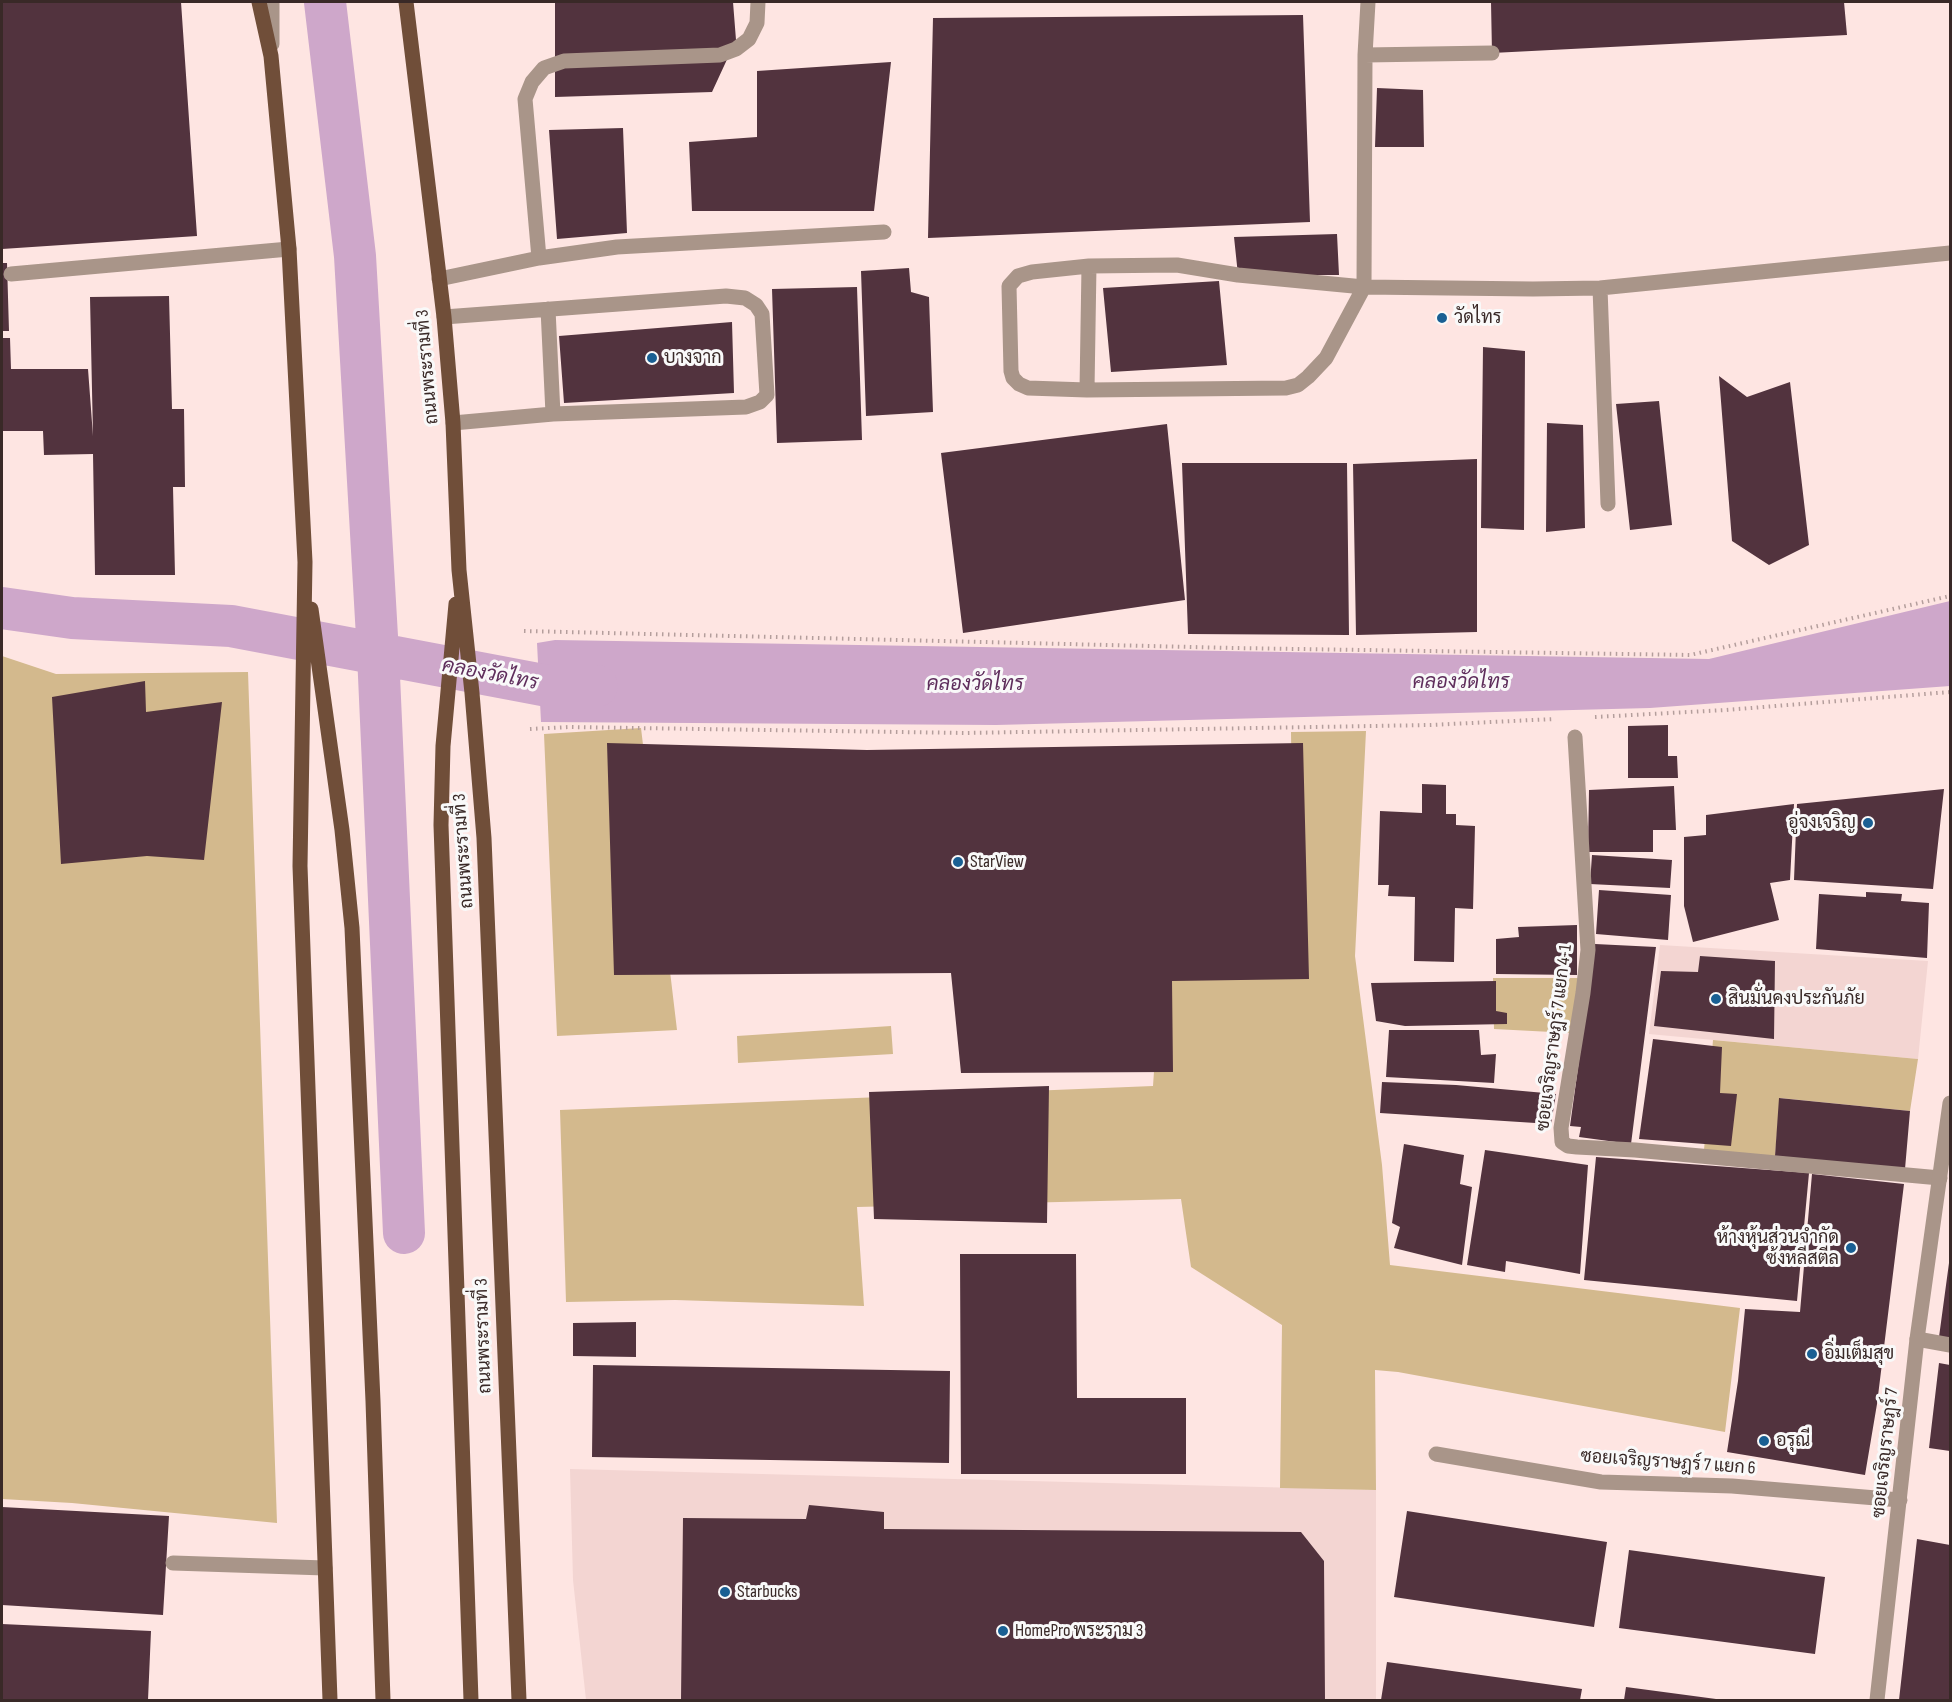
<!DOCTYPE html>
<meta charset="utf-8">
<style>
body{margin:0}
#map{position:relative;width:1952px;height:1702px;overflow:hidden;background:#fee5e2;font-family:"Sofia Sans Condensed",sans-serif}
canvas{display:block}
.frame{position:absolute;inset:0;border:3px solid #392927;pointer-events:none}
</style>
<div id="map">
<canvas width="1952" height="1702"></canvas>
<div class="frame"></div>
</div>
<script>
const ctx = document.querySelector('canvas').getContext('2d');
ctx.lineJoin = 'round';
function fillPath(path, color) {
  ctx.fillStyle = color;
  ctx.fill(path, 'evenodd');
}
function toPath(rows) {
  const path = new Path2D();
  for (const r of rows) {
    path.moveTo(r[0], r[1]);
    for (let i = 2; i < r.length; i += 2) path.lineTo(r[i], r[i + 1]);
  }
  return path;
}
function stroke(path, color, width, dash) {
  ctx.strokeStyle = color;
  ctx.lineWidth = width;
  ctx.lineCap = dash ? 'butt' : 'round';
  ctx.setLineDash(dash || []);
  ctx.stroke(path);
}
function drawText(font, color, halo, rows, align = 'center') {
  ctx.font = font + ' "Sofia Sans Condensed",Sarabun,sans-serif';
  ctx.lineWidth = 6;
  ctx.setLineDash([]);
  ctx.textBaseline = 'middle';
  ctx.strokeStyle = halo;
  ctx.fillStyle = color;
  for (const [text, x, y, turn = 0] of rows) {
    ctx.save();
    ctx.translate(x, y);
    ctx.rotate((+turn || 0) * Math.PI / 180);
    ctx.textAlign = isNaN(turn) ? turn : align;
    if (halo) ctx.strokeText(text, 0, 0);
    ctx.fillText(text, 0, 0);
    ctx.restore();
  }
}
fillPath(toPath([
 [1660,945,1928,961,1918,1059,1649,1034],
 [570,1469,1376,1490,1376,1700,586,1700,573,1580]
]), '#f3d5d2');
fillPath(toPath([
 [2,656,56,674,248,672,277,1523,72,1503,2,1499],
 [641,728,677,1030,557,1036,544,734],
 [1366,731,1355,956,1382,1165,1390,1265,1740,1308,1725,1432,1398,1372,1375,1370,1376,1490,1280,1488,1282,1325,1191,1267,1181,1199,857,1207,864,1306,675,1300,566,1302,560,1110,1153,1086,1161,969,1294,960,1291,732],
 [1493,978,1580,978,1571,1033,1494,1029],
 [891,1026,893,1054,738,1063,737,1036],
 [1713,1040,1918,1059,1910,1111,1780,1098,1775,1156,1704,1150]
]), '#d3b98d');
fillPath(toPath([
 [1950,601,1950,686,1650,708,996,725,541,722,537,643,555,640,1709,659]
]), '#cea7ca');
stroke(toPath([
 [325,2,355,256,378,654,404,1233],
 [2,608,72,618,231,626,548,686,597,686]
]), '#cea7ca', 42);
fillPath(toPath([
 [2,2,181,2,197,236,2,249],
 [555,2,733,2,736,40,712,92,555,97],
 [1491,2,1844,2,1847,35,1492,53],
 [1303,15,1310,222,928,238,933,18],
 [891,62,874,211,692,211,689,142,757,137,757,71],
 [1377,88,1423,90,1424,147,1375,147],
 [623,128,627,233,557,239,549,130],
 [1337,234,1339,275,1238,275,1234,237],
 [2,263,7,263,9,331,2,331],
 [909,268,911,292,929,297,933,412,866,416,861,271],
 [1219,281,1227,365,1111,372,1103,288],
 [857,287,862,440,777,443,772,289],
 [169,296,172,409,184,409,185,487,173,487,175,575,95,575,93,454,44,455,43,431,2,431,2,338,10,338,11,369,88,369,93,436,90,297],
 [732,322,734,393,564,403,559,336],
 [1483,347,1525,351,1524,530,1481,528],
 [1719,376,1747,397,1790,382,1809,545,1769,565,1732,541],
 [1659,401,1672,525,1630,530,1616,404],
 [1547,423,1583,425,1585,528,1546,532],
 [1167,424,1185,600,963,633,941,453],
 [1477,459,1477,632,1356,635,1353,464],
 [1182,463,1347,463,1349,635,1188,634],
 [145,681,146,712,222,702,204,860,147,856,61,864,52,697],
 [1668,725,1668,756,1677,756,1678,778,1628,778,1628,726],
 [607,743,867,750,1303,743,1309,979,1172,981,1173,1072,961,1073,951,973,614,975],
 [1422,784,1446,785,1446,814,1456,814,1456,825,1475,826,1473,909,1455,908,1454,962,1414,961,1415,897,1388,896,1389,885,1378,885,1380,811,1422,813],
 [1674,786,1676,830,1653,830,1653,852,1588,852,1589,790],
 [1944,789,1933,889,1794,880,1797,804],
 [1794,804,1790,880,1770,883,1779,920,1693,942,1684,906,1684,837,1706,835,1706,815],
 [1592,855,1672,860,1670,888,1590,884],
 [1599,890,1671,895,1668,940,1596,934],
 [1866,892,1902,894,1901,901,1929,903,1927,958,1816,949,1819,894,1866,897],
 [1577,925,1577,975,1496,974,1496,939,1519,937,1518,927],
 [1595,944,1656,947,1631,1144,1579,1137,1581,1127,1570,1126],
 [1700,956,1775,961,1774,1039,1654,1026,1661,971,1698,972],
 [1496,981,1496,1011,1507,1013,1507,1024,1405,1026,1376,1021,1371,983],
 [1389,1030,1479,1030,1481,1055,1496,1054,1494,1083,1386,1077],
 [1653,1039,1722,1047,1720,1093,1737,1094,1731,1146,1639,1139],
 [1382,1082,1456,1085,1556,1094,1551,1124,1380,1113],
 [1049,1086,1047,1223,874,1219,869,1092],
 [1779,1098,1910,1111,1905,1169,1775,1156],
 [1404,1144,1464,1155,1460,1184,1472,1187,1462,1265,1394,1248,1400,1227,1392,1223],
 [1485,1150,1588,1165,1580,1274,1506,1261,1505,1272,1467,1265],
 [1596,1157,1809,1173,1797,1301,1584,1280],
 [1812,1174,1904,1184,1877,1404,1865,1475,1727,1452,1738,1381,1745,1309,1800,1312],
 [960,1254,1076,1254,1077,1398,1186,1398,1186,1474,961,1474],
 [1949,1263,1950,1263,1950,1338,1939,1337],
 [636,1322,636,1357,573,1356,573,1323],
 [1939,1363,1950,1365,1950,1451,1929,1448],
 [593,1365,950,1371,949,1463,592,1457],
 [809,1505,884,1512,884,1529,1301,1532,1324,1561,1325,1700,681,1700,683,1518,806,1519],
 [2,1507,169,1516,163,1615,2,1605],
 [1407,1511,1607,1542,1594,1627,1394,1597],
 [1917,1539,1950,1545,1950,1700,1899,1700],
 [1629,1550,1825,1577,1815,1654,1619,1628],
 [2,1624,151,1631,148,1700,2,1700],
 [1387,1662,1582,1689,1580,1700,1381,1700],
 [1626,1687,1716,1699,1716,1700,1624,1700]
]), '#52333e');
stroke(toPath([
 [524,631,1233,648,1690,655,1950,596],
 [1595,717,1726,710,1950,692],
 [530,729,569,727,965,733,1430,725,1554,719]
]), '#b49e9c', 4, [1.5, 4.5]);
stroke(toPath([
 [1368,2,1365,55,1364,287,1326,358,1308,377,1298,385,1286,388,1087,390,1028,388,1019,384,1013,378,1011,371,1009,286,1018,276,1032,272,1089,266,1177,265,1238,275,1364,287,1533,289,1600,288,1950,253],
 [272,44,272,2],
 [1365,55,1492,53],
 [539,258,525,99,532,82,544,68,564,61,720,55,736,49,749,39,757,23,758,2],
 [11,274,289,249],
 [439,279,539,258,617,247,884,232],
 [1600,288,1608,504],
 [548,309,553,414],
 [444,317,726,296,745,298,756,305,762,314,767,395,760,402,746,407,553,414,453,423],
 [1087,390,1089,266],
 [1436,1454,1601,1482,1732,1486,1900,1500],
 [173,1563,325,1568]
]), '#a99589', 15);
stroke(toPath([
 [1575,737,1588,950,1583,993,1561,1128,1562,1142,1568,1146,1577,1147,1635,1150,1940,1178],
 [1917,1339,1950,1345]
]), '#a99589', 15);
stroke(toPath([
 [1877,1700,1917,1339,1950,1103]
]), '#a99589', 15);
stroke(toPath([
 [259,2,271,56,289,249,305,562,300,866,330,1700],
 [406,2,444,317,453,423,459,570,472,693,484,838,519,1700],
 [456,604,443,746,441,825,471,1700],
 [311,609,342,830,352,928,373,1401,383,1700]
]), '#704e39', 15);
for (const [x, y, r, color] of [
 [1442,318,6,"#195f93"],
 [652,358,6,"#195f93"],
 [1868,823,6,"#195f93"],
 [958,862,6,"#195f93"],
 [1716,999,6,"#195f93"],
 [1851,1248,6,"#195f93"],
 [1812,1354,6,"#195f93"],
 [1764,1441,6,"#195f93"],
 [725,1592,6,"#195f93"],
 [1003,1631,6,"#195f93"]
]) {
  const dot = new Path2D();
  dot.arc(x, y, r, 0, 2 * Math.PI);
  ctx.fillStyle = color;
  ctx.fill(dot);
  stroke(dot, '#f9f9f9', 2);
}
drawText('18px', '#392927', '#f9f9f9', [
 ["วัดไทร",1454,318],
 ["บางจาก",664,358],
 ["อู่จงเจริญ",1856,823,"right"],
 ["StarView",970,862],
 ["สินมั่นคงประกันภัย",1728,999],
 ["ห้างหุ้นส่วนจำกัด",1839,1238,"right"],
 ["ซ้งหลีสตีล",1839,1259,"right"],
 ["อิ่มเต็มสุข",1824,1354],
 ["อรุณี",1776,1441],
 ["Starbucks",737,1592],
 ["HomePro พระราม 3",1015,1631]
], 'left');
drawText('18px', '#392927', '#f9f9f9', [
 ["ถนนพระรามที่ 3",428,367,-95],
 ["ถนนพระรามที่ 3",464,851,-94],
 ["ซอยเจริญราษฎร์ 7 แยก 4-1",1555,1038,-83],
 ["ถนนพระรามที่ 3",484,1336,-92],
 ["ซอยเจริญราษฎร์ 7",1886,1453,-84],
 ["ซอยเจริญราษฎร์ 7 แยก 6",1668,1463,4]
]);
drawText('italic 20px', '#5f2e5c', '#f9f9f9', [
 ["คลองวัดไทร",490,675,11],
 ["คลองวัดไทร",1461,683],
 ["คลองวัดไทร",975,685]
]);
</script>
